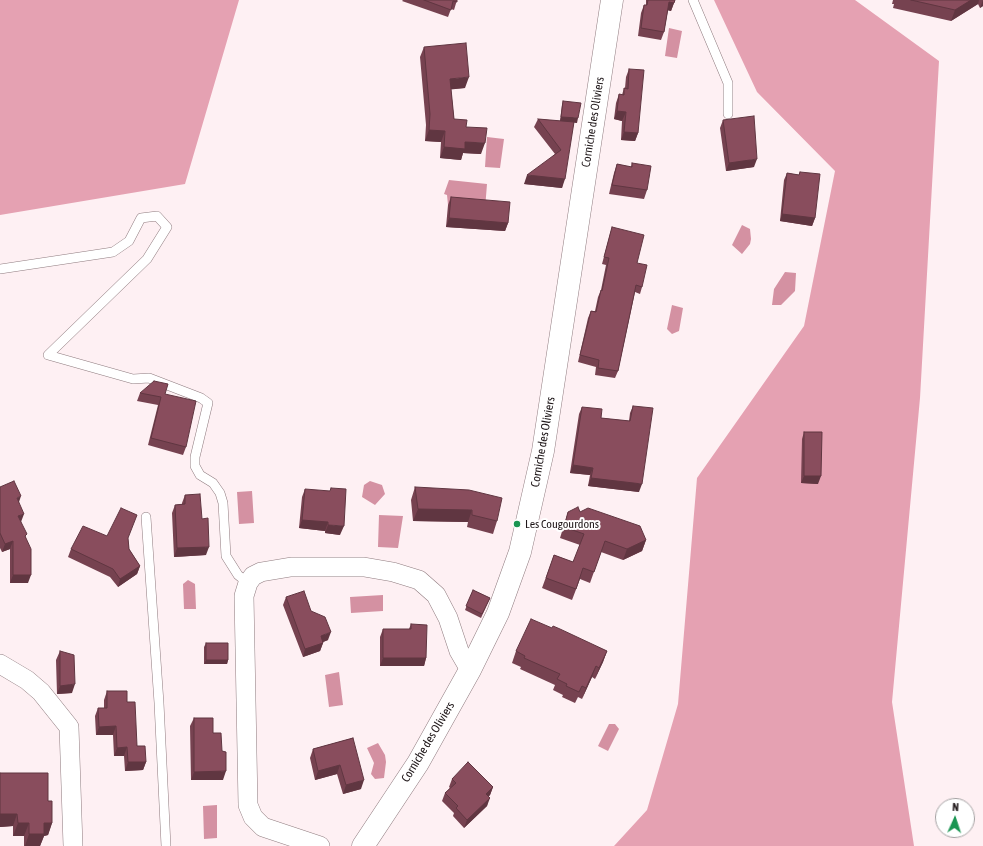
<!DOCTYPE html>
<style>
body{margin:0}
#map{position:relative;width:983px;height:846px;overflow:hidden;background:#fef0f3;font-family:"Asap Condensed",sans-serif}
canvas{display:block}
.north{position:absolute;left:935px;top:798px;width:40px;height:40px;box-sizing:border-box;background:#fff;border:1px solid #a5a2a3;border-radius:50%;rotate:3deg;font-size:11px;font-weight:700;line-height:16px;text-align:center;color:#1f1719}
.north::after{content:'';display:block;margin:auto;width:14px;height:18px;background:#1a9552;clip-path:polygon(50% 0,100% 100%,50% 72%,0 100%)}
</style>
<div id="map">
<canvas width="983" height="846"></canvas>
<div class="north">N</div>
</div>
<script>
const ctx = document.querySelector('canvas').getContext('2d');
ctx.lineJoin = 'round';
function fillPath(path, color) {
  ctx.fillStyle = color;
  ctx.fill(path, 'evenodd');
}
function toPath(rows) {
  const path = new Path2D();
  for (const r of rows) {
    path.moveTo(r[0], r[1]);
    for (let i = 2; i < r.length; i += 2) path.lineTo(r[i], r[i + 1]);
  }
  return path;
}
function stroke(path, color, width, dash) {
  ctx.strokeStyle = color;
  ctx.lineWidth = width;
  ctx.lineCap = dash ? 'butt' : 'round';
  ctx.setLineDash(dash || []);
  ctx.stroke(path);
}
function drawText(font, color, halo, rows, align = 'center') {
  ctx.font = font + ' "Asap Condensed",sans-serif';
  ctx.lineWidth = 4;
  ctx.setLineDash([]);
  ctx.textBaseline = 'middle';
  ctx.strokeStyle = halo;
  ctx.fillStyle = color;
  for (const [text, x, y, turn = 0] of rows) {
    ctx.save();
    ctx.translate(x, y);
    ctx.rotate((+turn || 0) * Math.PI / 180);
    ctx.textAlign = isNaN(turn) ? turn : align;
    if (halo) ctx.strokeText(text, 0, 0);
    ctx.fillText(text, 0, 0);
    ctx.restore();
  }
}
fillPath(toPath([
 [0,0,239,0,185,184,0,215],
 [714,0,855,0,939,61,920,398,892,702,914,846,614,846,647,810,678,704,697,478,804,326,835,171,757,92]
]), '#e5a1b2');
fillPath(toPath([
 [669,28,682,31,677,58,665,56],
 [487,137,504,139,500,168,485,167],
 [449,180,487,184,485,209,448,205,447,195,444,194],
 [742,225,750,229,751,239,750,244,742,254,732,245],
 [785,272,796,273,795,291,781,305,772,305,774,289],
 [672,305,683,308,679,331,672,334,667,329],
 [370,481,382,485,385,494,375,505,362,497,364,485],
 [252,491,254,523,239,524,237,492],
 [379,515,403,516,398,548,378,547],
 [188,580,195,584,196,609,184,609,183,584],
 [383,595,383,611,351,613,350,597],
 [339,672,343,705,329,707,325,675],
 [609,724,615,724,619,729,608,751,598,746],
 [378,743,385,755,386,762,384,778,375,779,371,774,374,763,367,748],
 [217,805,217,838,204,839,203,806]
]), '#d491a2');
const lane = toPath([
 [693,0,728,83,728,114],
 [0,269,113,252,129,241,141,218,157,216,167,227,147,259,48,355,133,379,149,378,201,398,208,403,195,457,195,466,200,475,213,483,220,493,223,503,226,556,238,575,248,583],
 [146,517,159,703,166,846]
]);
const street = toPath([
 [0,664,27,680,41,692,69,727,73,846],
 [320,846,263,827,253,817,248,805,244,596,248,583,253,576,261,572,291,567,364,567,393,572,419,580,436,595,448,618,459,651,470,670]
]);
const secondary = toPath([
 [363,846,418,763,470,670,498,613,520,552,543,451,612,0]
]);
stroke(lane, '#8f7b7f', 10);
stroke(street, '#8f7b7f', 20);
stroke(secondary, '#8f7b7f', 23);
stroke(lane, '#fff', 9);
stroke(street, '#fff', 19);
stroke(secondary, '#fff', 22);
fillPath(toPath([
 [403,0,457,0,454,10,451,9,448,17,402,1],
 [646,0,675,0,671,11,668,10,664,32,661,40,638,36,641,13,644,5,646,5],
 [893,0,983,0,983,6,980,8,978,4,951,21,893,8,894,4,892,4],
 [424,47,465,88,451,89,454,119,466,127,481,154,463,153,461,160,440,158,441,142,425,141,426,125,420,57],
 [629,69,638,133,635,141,621,140,622,121,614,119,616,103,619,94,622,95,624,88,625,88,626,77],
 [563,101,577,123,574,122,562,188,524,184,555,154,534,127,538,119,560,121,562,105],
 [723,120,754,167,726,171,720,128],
 [632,163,647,190,644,199,609,194,614,173,617,164,631,167],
 [800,172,815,218,812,226,780,221,784,180,787,173,799,175],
 [451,197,508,223,505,231,446,227,448,205],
 [612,227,637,263,642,287,640,294,635,292,618,371,615,378,595,375,596,367,578,362,588,318,591,311,595,311,598,297,601,290,606,265,602,264,610,234],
 [140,393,165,394,186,447,183,455,148,445,158,405,137,401],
 [633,406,639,492,588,486,590,475,570,473,579,414,582,407,601,418,629,421,630,413],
 [804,432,818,484,801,483,802,439],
 [0,487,19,503,21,522,26,538,28,583,10,583,10,549,2,552,0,548],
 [415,487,497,521,493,534,467,527,468,522,413,521,411,500],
 [305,489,340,535,325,533,325,531,299,528,302,497],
 [185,495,202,519,206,555,174,557,172,513,175,505,182,504,182,503],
 [568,512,580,512,646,540,642,551,623,560,601,552,590,583,580,579,572,600,542,588,554,555,573,562,580,545,560,538],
 [107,536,128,539,129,549,140,566,137,574,118,587,110,577,68,557,71,549],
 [473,590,490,598,481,618,465,610],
 [286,597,311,611,328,640,323,642,323,643,320,651,303,657,283,605],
 [411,624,426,658,424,666,380,666,380,637,383,629,409,629],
 [552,628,607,651,603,662,595,679,592,677,582,699,578,697,575,703,562,697,563,695,553,690,555,685,520,669,521,667,512,663,516,651],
 [206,643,228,660,227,664,204,664,204,647],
 [60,651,72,693,57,694,56,660],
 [107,691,127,702,137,746,146,762,143,770,125,771,124,756,114,756,113,735,96,735,95,716,98,708,104,708,104,700],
 [194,718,213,733,223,780,191,780,190,726],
 [353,738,361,789,343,794,337,774,315,780,310,758,313,749],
 [0,773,48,801,52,823,48,835,44,836,40,846,24,846,24,836,13,836,13,826,0,827],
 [452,779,493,787,490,795,489,796,487,806,464,828,453,816,454,813,442,801,445,793,450,788,449,787]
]), '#764250');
fillPath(toPath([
 [971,0,979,0,978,4,951,21,955,10],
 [983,0,983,6,980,8],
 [669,2,674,3,671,11,666,10],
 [469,77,465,88,446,90,450,79],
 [617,111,626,112,622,121,614,119],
 [561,117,578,118,577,123,560,121],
 [429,130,445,131,441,142,425,141],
 [624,132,638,133,635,141,621,140],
 [465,142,485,143,481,154,463,153,461,160,440,158,444,147],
 [757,159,754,167,726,171,729,163],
 [527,175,565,179,562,188,524,184],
 [782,214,815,218,812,226,780,221],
 [449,218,508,223,505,231,446,227],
 [573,465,593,468,590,475,570,473],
 [804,476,821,476,818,484,801,483],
 [591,478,642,484,639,492,588,486],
 [21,496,18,505,17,498],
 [418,509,472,510,468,522,413,521],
 [24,514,21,522,18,516],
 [302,520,328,522,325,531,299,528],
 [328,525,344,526,340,535,325,533],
 [646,540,642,551,623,560,627,549],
 [13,541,10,549,2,552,5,544],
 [209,547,206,555,174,557,177,548],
 [140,566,137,574,118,587,120,579],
 [13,575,31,575,28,583,10,583],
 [331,632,328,640,318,644,321,636],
 [323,643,320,651,303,657,305,649],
 [607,651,603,662,595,679,599,668],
 [383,658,426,658,424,666,380,666],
 [206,660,228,660,227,664,204,664],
 [596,666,592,677,582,699,586,688],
 [75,684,72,693,57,694,60,686],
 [116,726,113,735,96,735,99,727],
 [127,747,124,756,114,756,117,748],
 [128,762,146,762,143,770,125,771],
 [340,765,337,774,315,780,318,771],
 [226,771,223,780,191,780,194,772],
 [364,780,361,789,343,794,346,785],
 [493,787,490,795,483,802,486,794],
 [490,798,487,806,464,828,467,820],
 [0,814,17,814,13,826,0,827],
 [18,823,29,823,24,836,13,836],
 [44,823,52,823,48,835,44,836,40,846,25,846,29,834]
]), '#603641');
const building = toPath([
 [424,0,457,0,457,2,453,1,451,10,424,0],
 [648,0,675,0,674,3,669,2,664,32,641,28,644,5,647,5,648,0],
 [911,0,971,0,955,10,911,0],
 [466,43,469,77,450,79,454,119,467,120,466,127,487,128,485,143,465,142,465,149,444,147,445,131,429,130,430,114,424,47,466,43],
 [629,69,644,70,638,133,624,132,626,112,617,111,619,94,624,95,624,88,628,89,629,69],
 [563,101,581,103,578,118,561,117,563,101],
 [754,116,757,159,729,163,723,120,754,116],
 [538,119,574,122,565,179,527,175,561,150,538,119],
 [632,163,651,166,647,190,612,185,617,164,632,167,632,163],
 [800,172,820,174,815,218,782,214,787,173,799,175,800,172],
 [451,197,510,202,508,223,449,218,451,197],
 [612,227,644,235,637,263,647,265,642,287,636,285,618,371,598,368,599,360,580,355,591,311,596,312,601,290,602,291,609,258,604,257,612,227],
 [154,381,168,384,165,394,196,401,186,447,151,438,161,397,140,393,154,381],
 [633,406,653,408,642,484,591,478,593,468,573,465,582,407,602,409,601,418,630,421,633,406],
 [804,432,822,432,821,476,804,476,804,432],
 [14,481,21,496,17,498,24,514,18,516,27,534,25,536,31,549,31,575,13,575,13,541,5,544,0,533,0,487,14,481],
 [415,487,469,490,502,498,497,521,472,515,472,510,418,509,415,487],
 [331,488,346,489,344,526,328,525,328,522,302,520,305,489,330,491,331,488],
 [200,494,202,519,208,518,209,547,177,548,175,505,185,504,185,495,200,494],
 [578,507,580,512,588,508,640,526,646,540,627,549,605,541,594,572,583,568,576,589,546,578,554,555,573,562,584,534,564,527,568,512,578,507],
 [121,508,137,515,128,538,129,549,140,566,120,579,113,569,71,549,83,526,107,536,121,508],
 [473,590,490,598,482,614,466,606,473,590],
 [304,591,311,611,325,617,331,632,321,636,323,643,305,649,286,597,304,591],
 [531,619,552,628,553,626,560,629,607,651,599,668,596,666,586,688,582,686,579,692,566,686,567,684,557,679,560,674,524,658,525,656,516,651,531,619],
 [411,624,427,625,426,658,383,658,383,629,411,629,411,624],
 [206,643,228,643,228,660,206,660,206,643],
 [60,651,74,655,75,684,60,686,60,651],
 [107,691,127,691,127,702,135,702,137,746,145,746,146,762,128,762,127,747,117,748,116,726,99,727,98,708,107,708,107,691],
 [194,718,213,718,213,733,221,733,222,751,226,752,226,771,194,772,194,718],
 [353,738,364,780,346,785,340,765,318,771,313,749,353,738],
 [468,762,493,787,486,794,490,798,467,820,456,808,458,806,445,793,456,783,452,779,468,762],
 [0,773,48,773,48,801,52,801,52,823,44,823,44,834,29,834,29,823,18,823,17,814,0,814,0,773]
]);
fillPath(building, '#894d5d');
stroke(building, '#603641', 1);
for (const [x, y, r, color] of [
 [517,524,4,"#1a9552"]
]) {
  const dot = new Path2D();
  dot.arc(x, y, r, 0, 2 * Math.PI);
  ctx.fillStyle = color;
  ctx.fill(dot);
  stroke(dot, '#fff', 1.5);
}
drawText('12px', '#1f1719', '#fff', [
 ["Corniche des Oliviers",593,122,-81],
 ["Corniche des Oliviers",543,442,-80],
 ["Corniche des Oliviers",428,742,-59]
]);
drawText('12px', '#1f1719', '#fff', [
 ["Les Cougourdons",525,524]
], 'left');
</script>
